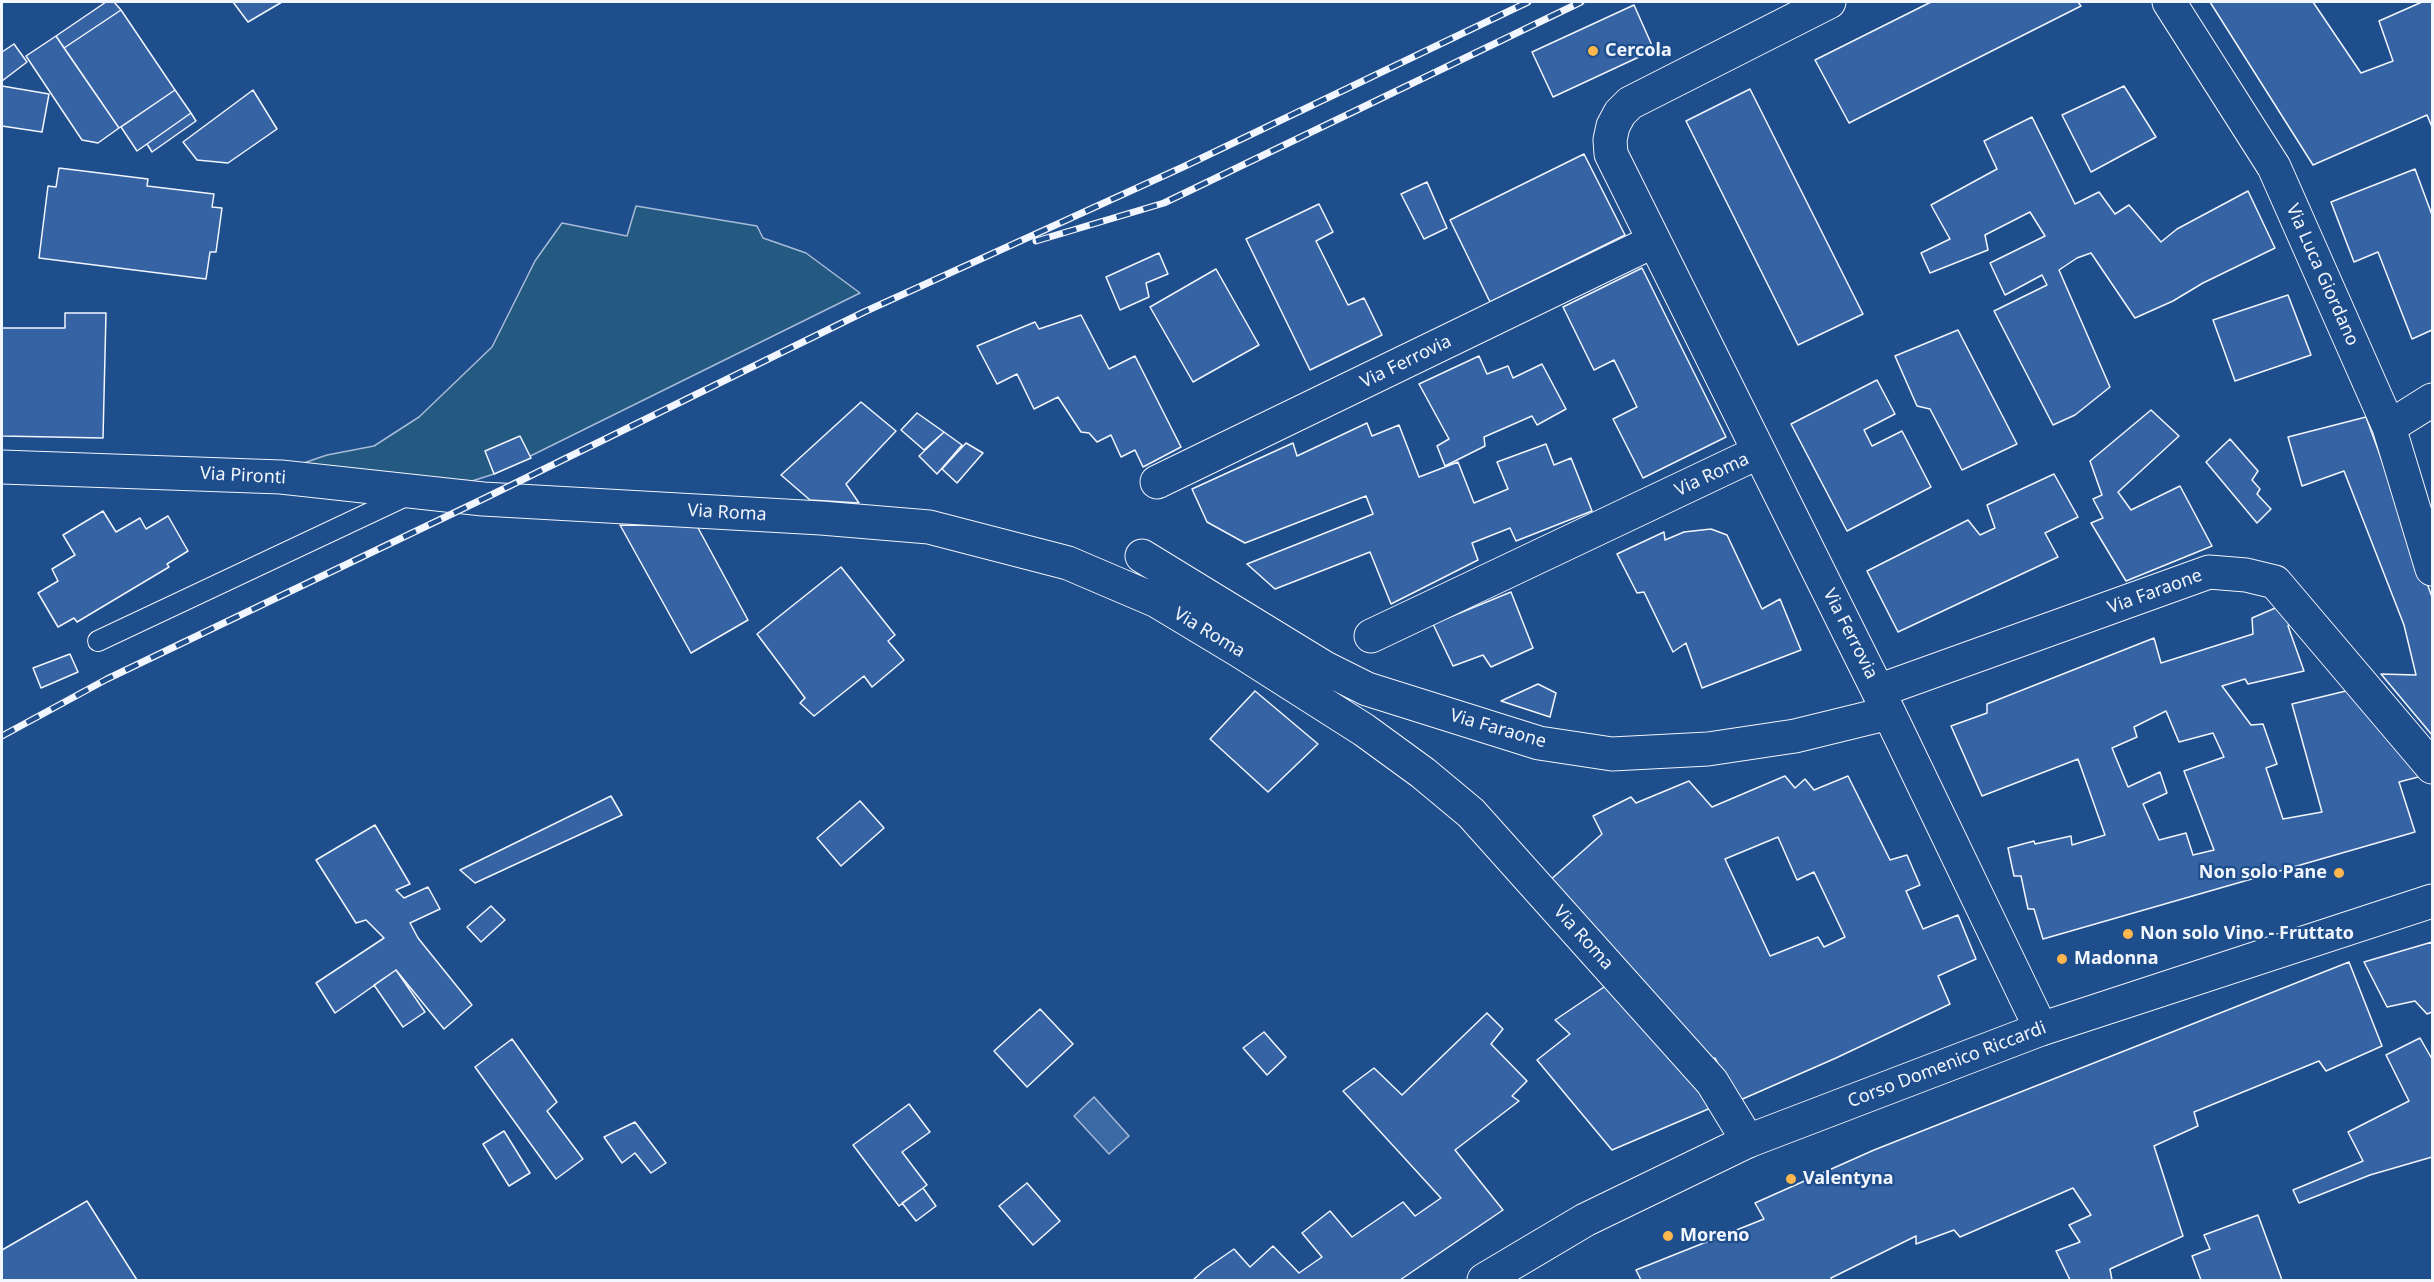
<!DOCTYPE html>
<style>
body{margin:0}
#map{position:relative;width:2434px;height:1282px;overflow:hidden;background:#1f4e8c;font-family:"Noto Sans",sans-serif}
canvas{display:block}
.frame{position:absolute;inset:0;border:3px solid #f2f6ff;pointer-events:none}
</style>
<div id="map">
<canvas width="2434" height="1282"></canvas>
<div class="frame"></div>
</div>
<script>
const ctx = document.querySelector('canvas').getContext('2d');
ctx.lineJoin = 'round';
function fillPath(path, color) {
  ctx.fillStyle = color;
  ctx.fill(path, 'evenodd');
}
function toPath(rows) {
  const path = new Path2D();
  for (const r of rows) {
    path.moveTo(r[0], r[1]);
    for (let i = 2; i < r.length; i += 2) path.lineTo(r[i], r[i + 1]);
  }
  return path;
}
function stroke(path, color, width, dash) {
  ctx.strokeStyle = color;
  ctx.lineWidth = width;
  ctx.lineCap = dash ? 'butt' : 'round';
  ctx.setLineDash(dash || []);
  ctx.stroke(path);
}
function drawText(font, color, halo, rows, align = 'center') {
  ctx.font = font + ' "Noto Sans",sans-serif';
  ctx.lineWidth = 4.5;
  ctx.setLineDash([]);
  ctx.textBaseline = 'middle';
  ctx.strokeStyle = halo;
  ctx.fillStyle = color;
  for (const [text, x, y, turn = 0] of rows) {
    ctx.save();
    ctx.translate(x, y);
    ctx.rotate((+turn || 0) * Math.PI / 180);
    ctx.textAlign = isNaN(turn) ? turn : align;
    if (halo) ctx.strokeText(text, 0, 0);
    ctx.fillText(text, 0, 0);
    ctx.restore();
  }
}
const green = toPath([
 [636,206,757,226,763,238,806,253,860,293,494,474,472,481,289,468,327,455,374,446,419,417,492,347,535,261,562,223,627,236,636,206]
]);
fillPath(green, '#245a82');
stroke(green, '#a8bbd7', 1.5);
const water = toPath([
 [1094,1097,1129,1136,1109,1154,1074,1116,1094,1097]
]);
fillPath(water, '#3b69a3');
stroke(water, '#a8bbd7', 1.5);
const building = toPath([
 [106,2,114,2,121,10,64,48,56,36,106,2],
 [233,2,282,2,248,22,233,2],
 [1931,2,2078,2,2081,6,1849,123,1815,60,1931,2],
 [2210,2,2313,2,2361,73,2393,61,2379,21,2422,2,2432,2,2432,127,2427,115,2313,165,2210,2],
 [1634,5,1654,50,1553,97,1532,52,1634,5],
 [121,10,175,90,119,128,64,48,121,10],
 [56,36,119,128,98,143,82,140,26,56,56,36],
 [14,44,27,62,2,81,2,52,14,44],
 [2,86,49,94,42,132,2,126,2,86],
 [2124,86,2156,137,2091,172,2062,115,2124,86],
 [1750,89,1863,314,1798,345,1686,121,1750,89],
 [175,90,191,113,137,151,121,127,175,90],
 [253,90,277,129,228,163,197,160,183,142,253,90],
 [191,113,196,121,152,152,147,144,191,113],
 [2032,117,2075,204,2099,192,2115,214,2129,205,2161,242,2177,229,2248,191,2275,248,2203,283,2173,301,2135,318,2091,253,2077,258,2059,270,2110,387,2075,415,2053,425,1994,311,2047,285,2042,275,2005,295,1990,263,2045,236,2030,212,1985,235,1988,250,1930,273,1921,253,1950,239,1931,205,1997,169,1984,141,2032,117],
 [1584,154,1625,235,1490,302,1450,220,1584,154],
 [59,168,148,179,147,186,214,194,212,207,222,208,216,252,210,252,206,279,39,258,48,186,56,187,59,168],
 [2415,169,2432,215,2432,330,2412,339,2378,252,2354,262,2331,202,2415,169],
 [1427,182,1447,228,1424,239,1401,194,1427,182],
 [1319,204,1333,232,1316,241,1348,305,1364,298,1382,335,1310,370,1246,239,1319,204],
 [1159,253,1168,274,1146,283,1149,297,1120,310,1106,277,1159,253],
 [1642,268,1726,437,1643,478,1613,419,1637,407,1614,360,1594,370,1563,307,1642,268],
 [1216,269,1259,345,1193,382,1150,307,1216,269],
 [2288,295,2311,355,2235,381,2213,320,2288,295],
 [65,313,106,313,103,438,2,436,2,328,65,328,65,313],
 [1081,315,1109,369,1135,356,1181,447,1143,467,1135,450,1121,457,1111,435,1097,442,1089,433,1081,432,1058,397,1034,409,1017,374,997,384,977,346,1035,322,1039,329,1081,315],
 [1958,330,2017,444,1962,470,1930,409,1917,406,1895,356,1958,330],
 [1479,356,1487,374,1508,366,1513,378,1542,364,1566,409,1537,425,1532,416,1484,437,1485,446,1445,466,1437,446,1449,439,1419,384,1479,356],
 [1877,380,1895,414,1864,430,1872,446,1902,431,1931,487,1847,531,1791,424,1877,380],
 [861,402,896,431,846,484,859,503,810,500,781,475,861,402],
 [2151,410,2179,436,2118,492,2131,510,2180,486,2212,546,2126,581,2091,523,2103,518,2093,499,2102,495,2090,461,2151,410],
 [917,413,944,432,924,450,901,430,917,413],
 [2366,417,2432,597,2432,735,2381,674,2416,675,2404,625,2344,471,2302,486,2288,437,2366,417],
 [1367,423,1372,436,1399,425,1419,477,1458,462,1474,503,1508,489,1497,462,1546,444,1554,465,1571,458,1592,511,1516,541,1510,528,1472,543,1478,560,1391,604,1370,552,1275,589,1247,564,1373,514,1366,496,1245,543,1207,522,1192,489,1293,443,1297,456,1367,423],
 [944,432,962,445,937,474,919,456,944,432],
 [520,436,531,458,494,474,485,451,520,436],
 [2230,439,2258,471,2252,480,2260,489,2257,494,2271,509,2257,523,2206,462,2230,439],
 [966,443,983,453,957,483,942,469,966,443],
 [2054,474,2078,517,2045,533,2058,557,1898,632,1867,571,1968,520,1980,535,1995,528,1987,505,2054,474],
 [103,511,116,532,140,518,146,529,168,516,188,551,167,564,169,567,77,622,74,618,58,627,38,593,58,581,52,569,75,555,63,535,103,511],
 [620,525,697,526,748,620,691,653,620,525],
 [1711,529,1727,535,1762,609,1780,599,1801,650,1702,688,1686,643,1673,652,1644,592,1637,593,1617,554,1664,532,1665,540,1684,532,1711,529],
 [841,567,895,635,888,641,904,660,872,687,864,676,814,716,800,703,805,698,757,634,841,567],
 [1511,592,1533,648,1491,667,1483,655,1453,666,1433,624,1511,592],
 [2280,606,2290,621,2288,626,2304,671,2248,684,2245,679,2222,686,2251,725,2263,724,2277,764,2266,768,2283,819,2322,812,2292,704,2350,690,2422,776,2399,782,2415,832,2043,939,2034,909,2028,909,2021,876,2014,876,2008,848,2034,841,2035,844,2071,836,2072,845,2105,835,2078,759,1982,796,1951,726,1987,713,1987,704,2154,638,2161,663,2253,634,2252,618,2280,606],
 [2166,711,2179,742,2213,733,2224,757,2184,771,2214,850,2193,855,2186,833,2159,840,2143,804,2167,793,2160,772,2128,787,2112,748,2137,737,2134,727,2166,711],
 [70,654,78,672,41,688,33,668,70,654],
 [1538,684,1556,693,1550,717,1501,701,1538,684],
 [1255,691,1318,744,1268,792,1210,739,1255,691],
 [1785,776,1795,788,1805,779,1814,790,1848,776,1890,860,1907,855,1920,885,1906,891,1923,929,1958,915,1976,959,1938,976,1950,1004,1836,1058,1738,1101,1715,1058,1706,1061,1548,882,1602,834,1593,816,1631,797,1636,803,1689,781,1712,807,1785,776],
 [1778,837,1797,880,1814,872,1845,937,1824,947,1818,937,1770,956,1725,859,1778,837],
 [611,796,622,815,475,883,460,870,611,796],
 [860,801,884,828,841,866,817,838,860,801],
 [375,825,410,884,396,890,404,898,428,887,440,909,410,923,418,938,472,1005,444,1029,396,970,335,1013,316,983,384,938,366,920,356,923,316,860,375,825],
 [491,906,505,920,481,942,467,927,491,906],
 [2432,942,2432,1012,2427,1014,2415,1001,2387,1007,2364,962,2432,942],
 [2349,962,2382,1046,2326,1071,2319,1061,2194,1112,2198,1126,2154,1146,2183,1236,2110,1269,2112,1280,2070,1280,2056,1251,2080,1242,2069,1225,2091,1215,2073,1188,1960,1237,1954,1230,1916,1244,1916,1236,1831,1278,1832,1280,1641,1280,1636,1270,1764,1219,1755,1203,1874,1150,2349,962],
 [396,970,425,1012,403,1027,374,985,396,970],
 [1613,981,1720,1104,1612,1150,1537,1060,1570,1034,1555,1020,1613,981],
 [1040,1009,1073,1044,1027,1087,994,1051,1040,1009],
 [1487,1013,1503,1029,1491,1044,1527,1081,1512,1096,1519,1101,1455,1150,1503,1210,1400,1280,1193,1280,1205,1269,1234,1249,1250,1267,1273,1246,1299,1273,1322,1257,1302,1233,1330,1211,1352,1237,1403,1202,1415,1216,1441,1198,1343,1091,1374,1068,1402,1095,1487,1013],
 [1264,1032,1286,1057,1267,1075,1243,1048,1264,1032],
 [2420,1038,2432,1059,2432,1157,2370,1175,2299,1203,2293,1190,2363,1161,2348,1132,2409,1101,2386,1055,2420,1038],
 [512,1039,557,1102,547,1111,583,1159,556,1179,475,1067,512,1039],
 [909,1104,930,1132,902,1152,927,1185,899,1206,853,1145,909,1104],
 [635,1122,666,1163,651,1173,635,1153,622,1163,604,1137,635,1122],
 [504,1131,530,1173,509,1186,483,1144,504,1131],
 [1027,1183,1060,1221,1033,1245,999,1206,1027,1183],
 [923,1188,936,1206,916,1221,902,1203,923,1188],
 [87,1201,137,1280,2,1280,2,1250,87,1201],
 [2258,1215,2282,1280,2201,1280,2192,1256,2210,1249,2204,1235,2258,1215]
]);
fillPath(building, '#3563a3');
stroke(building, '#f2f6ff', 1.5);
const service = toPath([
 [98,641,410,494]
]);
const minor = toPath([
 [1829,2,1630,103,1620,113,1613,126,1610,140,1611,154,1889,713,2041,1029],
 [2169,2,2274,167,2389,427,2432,569],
 [2389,427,2432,400],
 [2,467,281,477,483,499,821,518,929,527,1068,563,1157,601,1240,651,1364,730,1423,773,1471,813,1712,1082,1748,1141],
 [1157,482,1654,241],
 [1142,556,1325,668,1367,689,1539,743,1612,754,1708,749,1795,736,1889,713],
 [1371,636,1759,452],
 [1878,691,2209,572,2246,575,2275,582,2432,767]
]);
const secondary = toPath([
 [1484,1280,1585,1220,1748,1141,2041,1029,2432,901]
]);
stroke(service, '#f2f6ff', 22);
stroke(minor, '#f2f6ff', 35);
stroke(secondary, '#f2f6ff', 35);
stroke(service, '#1f4e8c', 20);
stroke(minor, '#1f4e8c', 33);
stroke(secondary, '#1f4e8c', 33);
const rail = toPath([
 [1036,241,1164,203,1581,2],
 [2,736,107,679,483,499,864,312,1183,167,1528,2]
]);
stroke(rail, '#f2f6ff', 7);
stroke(rail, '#1f4e8c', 4.5, [14]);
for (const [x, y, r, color] of [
 [1593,51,6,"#ffb74d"],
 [2339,873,6,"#ffb74d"],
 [2128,934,6,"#ffb74d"],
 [2062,959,6,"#ffb74d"],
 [1791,1179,6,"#ffb74d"],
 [1668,1236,6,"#ffb74d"]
]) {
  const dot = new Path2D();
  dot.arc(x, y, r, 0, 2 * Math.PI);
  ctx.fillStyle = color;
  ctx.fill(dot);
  stroke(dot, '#1f4e8c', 2);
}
drawText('bold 18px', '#f2f6ff', '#1f4e8c', [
 ["Cercola",1605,51],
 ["Non solo Pane",2327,873,"right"],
 ["Non solo Vino - Fruttato",2140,934],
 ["Madonna",2074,959],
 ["Valentyna",1803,1179],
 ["Moreno",1680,1236]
], 'left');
drawText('18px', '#f2f6ff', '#1f4e8c', [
 ["Via Luca Giordano",2322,275,66],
 ["Via Ferrovia",1406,362,-26],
 ["Via Roma",1712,475,-25],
 ["Via Pironti",243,476,3],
 ["Via Roma",727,513,3],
 ["Via Faraone",2155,592,-20],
 ["Via Roma",1209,633,31],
 ["Via Ferrovia",1850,634,63],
 ["Via Faraone",1498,729,16],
 ["Via Roma",1583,938,48],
 ["Corso Domenico Riccardi",1947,1065,-21]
]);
</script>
